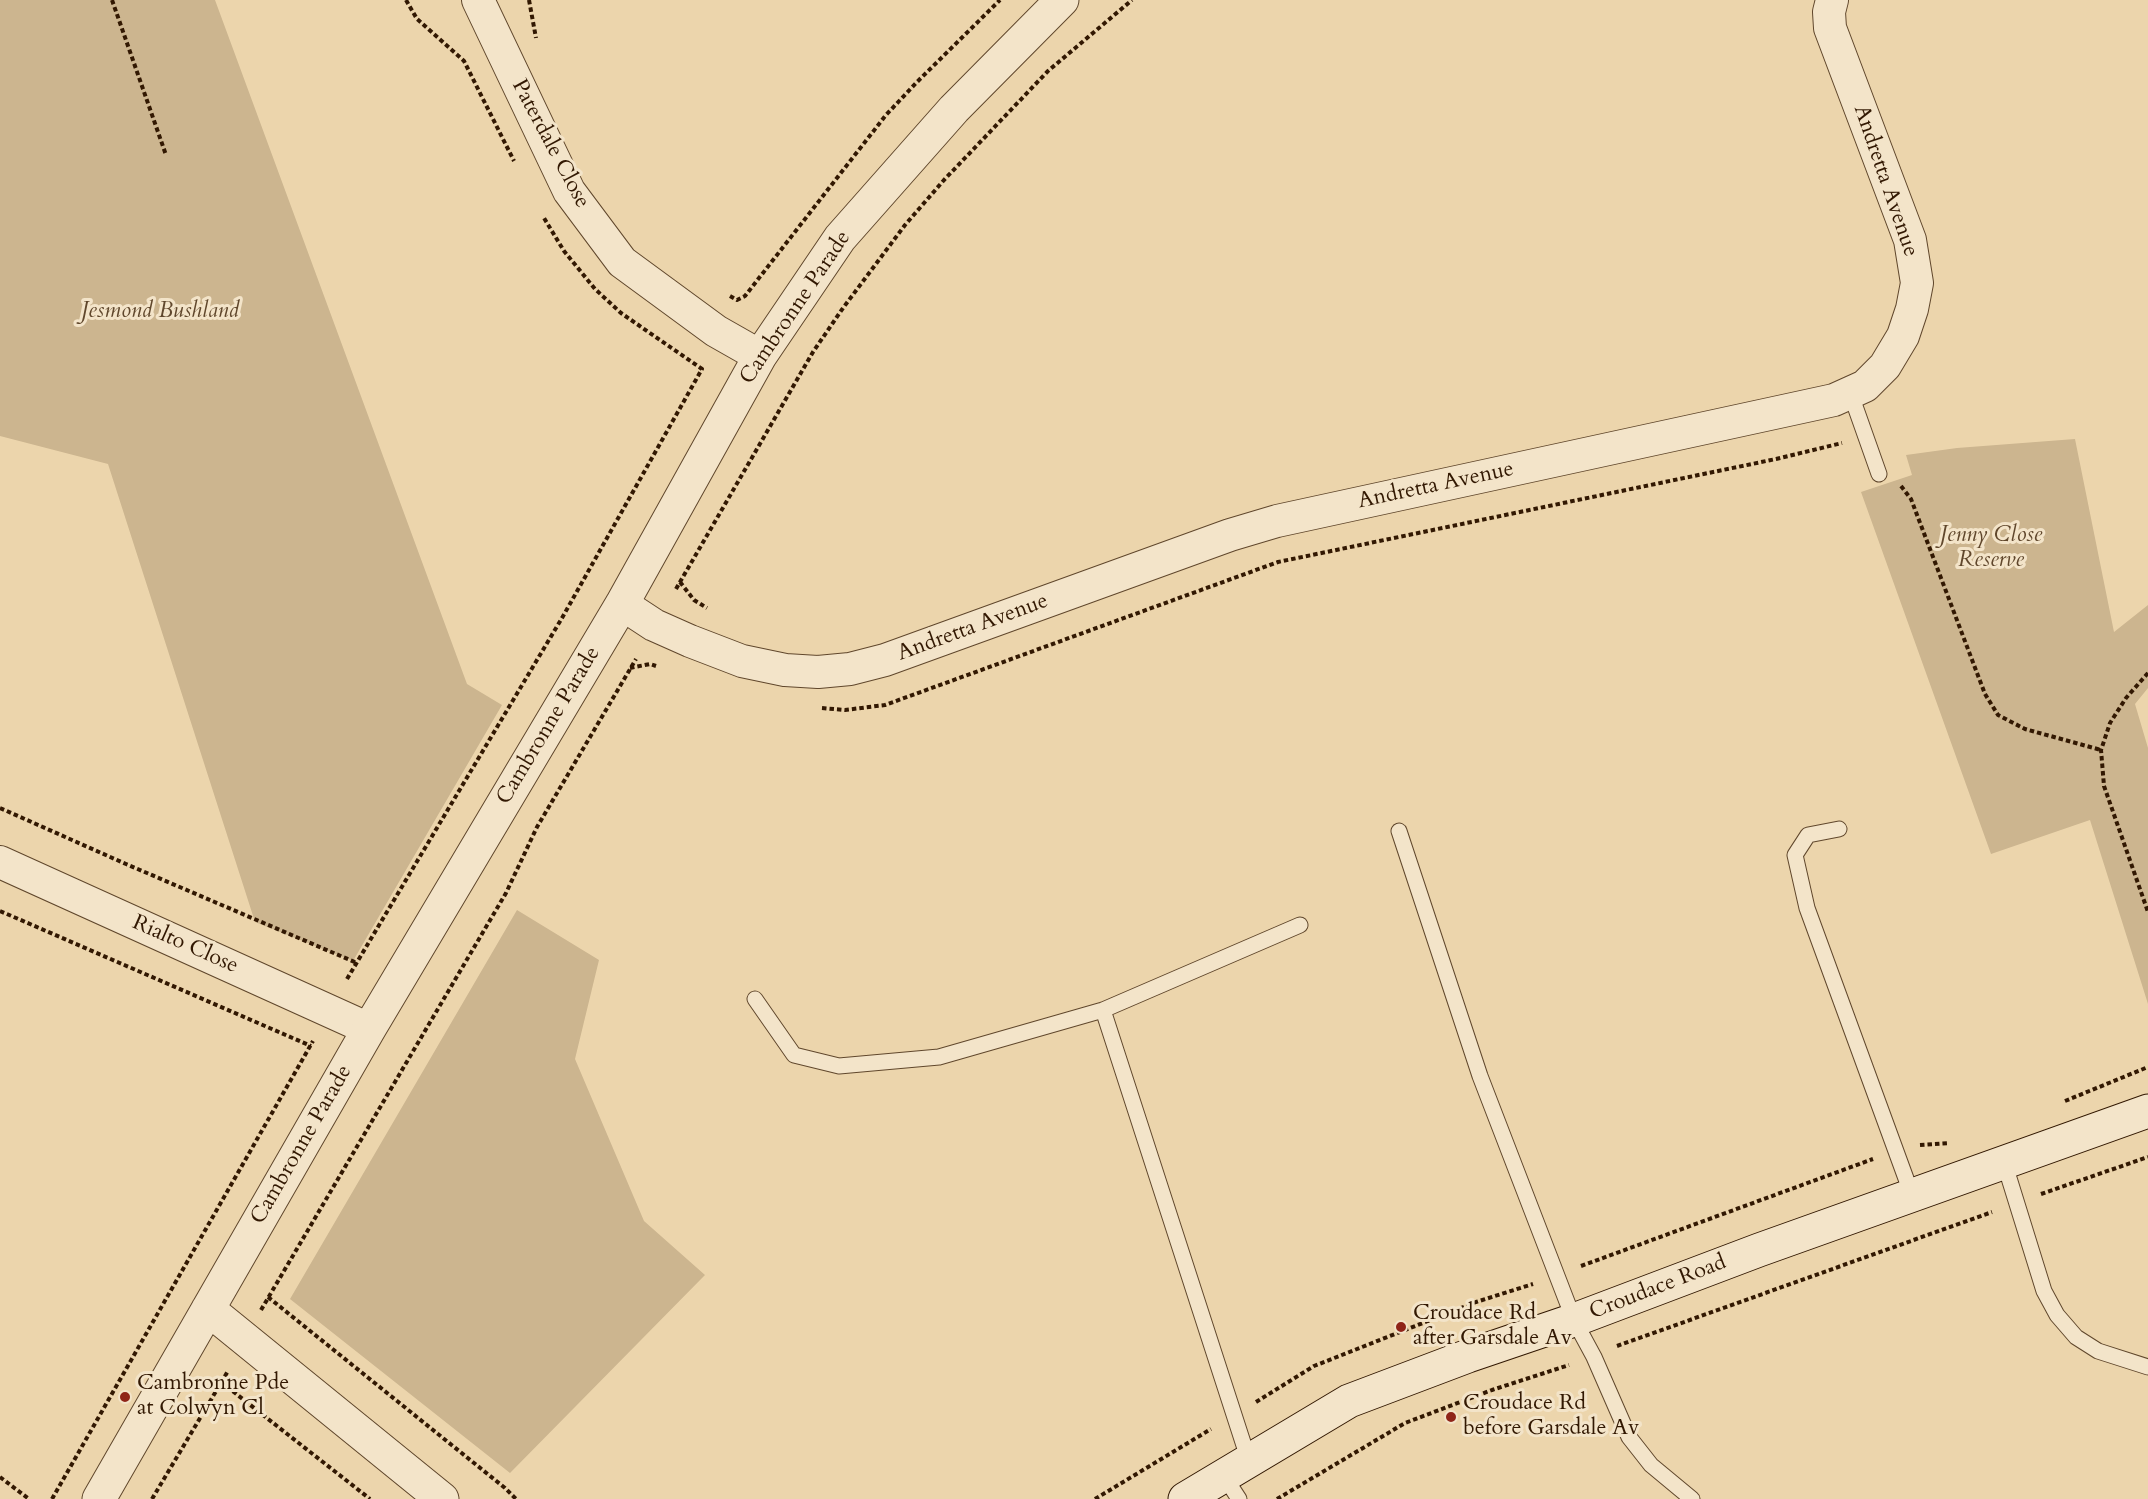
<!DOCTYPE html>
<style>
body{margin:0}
canvas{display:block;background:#ecd5ac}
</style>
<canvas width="2148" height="1499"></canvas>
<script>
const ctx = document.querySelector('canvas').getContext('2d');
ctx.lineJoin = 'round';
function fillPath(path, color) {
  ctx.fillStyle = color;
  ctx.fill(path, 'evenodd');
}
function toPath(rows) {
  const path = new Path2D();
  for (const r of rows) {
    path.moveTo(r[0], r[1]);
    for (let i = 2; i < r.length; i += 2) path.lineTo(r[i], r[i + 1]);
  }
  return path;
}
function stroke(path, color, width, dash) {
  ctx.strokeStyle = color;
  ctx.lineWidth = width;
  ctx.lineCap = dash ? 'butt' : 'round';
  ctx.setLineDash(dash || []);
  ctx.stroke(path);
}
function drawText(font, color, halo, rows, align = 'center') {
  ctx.font = font + ' Cardo,serif';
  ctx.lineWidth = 6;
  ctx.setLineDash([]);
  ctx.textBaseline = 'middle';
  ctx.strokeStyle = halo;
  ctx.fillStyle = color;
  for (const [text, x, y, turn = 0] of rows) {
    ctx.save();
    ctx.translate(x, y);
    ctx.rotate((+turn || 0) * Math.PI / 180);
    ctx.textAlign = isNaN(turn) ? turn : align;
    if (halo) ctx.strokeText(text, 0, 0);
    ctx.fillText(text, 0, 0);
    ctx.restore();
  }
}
fillPath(toPath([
 [0,0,215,0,467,684,502,705,353,961,255,922,108,464,0,436],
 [2075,439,2114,632,2148,605,2148,688,2135,704,2148,748,2148,1004,2090,820,1991,854,1861,492,1912,475,1906,455,1957,448],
 [517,910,599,960,575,1059,644,1221,705,1275,510,1473,290,1299]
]), '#ccb58f');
const service = toPath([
 [1850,392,1879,474],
 [1839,829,1808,835,1795,855,1807,908,1912,1195],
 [1399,831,1480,1076,1574,1320,1594,1357,1629,1437,1651,1465,1692,1499],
 [755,999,794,1055,839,1066,939,1057,1103,1010,1300,925],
 [1103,1010,1249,1461],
 [2004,1162,2044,1291,2057,1315,2076,1337,2098,1351,2148,1367],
 [1224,1476,1239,1499]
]);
const minor = toPath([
 [478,0,569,191,622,262,716,331,760,356],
 [622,604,654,625,690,641,742,661,785,670,818,672,850,669,885,660,1230,535,1277,521,1834,400,1865,386,1885,366,1903,336,1912,309,1917,283,1910,240,1830,28,1829,12,1832,0],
 [0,862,369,1029]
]);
const tertiary = toPath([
 [208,1309,442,1499],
 [99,1499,369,1029,622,604,760,356,840,238,954,109,1062,0]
]);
const secondary = toPath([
 [1185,1499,1349,1401,1468,1356,1574,1320,1759,1250,2148,1111]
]);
stroke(service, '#60472c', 17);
stroke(minor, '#60472c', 34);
stroke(tertiary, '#60472c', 35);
stroke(secondary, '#321802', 35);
stroke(toPath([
 [112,0,166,155],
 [406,0,417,19,464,61,514,161],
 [529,0,536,38],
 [730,296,737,300,745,296,886,115,916,83,1000,0],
 [1901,486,1911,499,1985,694,1998,715,2025,729,2101,750],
 [680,582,694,600,707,608],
 [676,589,813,352,843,308,905,225,944,180,1048,71,1132,0],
 [630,668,650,664,656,666],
 [2148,673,2126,698,2110,723,2101,750,2104,786,2148,912],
 [822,708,845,710,885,705,1278,562,1776,459,1842,443],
 [0,808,126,864,357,963],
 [0,911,311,1046],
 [347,979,562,618,702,369,621,313,595,289,564,251,544,218],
 [2065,1101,2148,1067],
 [1920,1145,1949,1143],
 [2041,1194,2148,1157],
 [1581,1266,1873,1159],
 [268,1297,505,1488,516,1499],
 [261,1310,506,893,537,827,636,659],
 [1617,1346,1992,1212],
 [221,1382,370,1499],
 [1256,1402,1314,1366,1476,1302,1533,1284],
 [0,1477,29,1499],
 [52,1499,313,1041],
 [152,1499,228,1371],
 [1095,1499,1211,1429],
 [1277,1499,1405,1423,1492,1390,1569,1365]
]), '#321802', 4, [4.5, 3]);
stroke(service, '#f3e4c9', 15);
stroke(minor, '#f3e4c9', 32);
stroke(tertiary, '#f3e4c9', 33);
stroke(secondary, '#f3e4c9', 33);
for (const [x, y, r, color] of [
 [1401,1327,6,"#8f2418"],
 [125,1397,6,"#8f2418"],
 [1451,1417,6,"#8f2418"]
]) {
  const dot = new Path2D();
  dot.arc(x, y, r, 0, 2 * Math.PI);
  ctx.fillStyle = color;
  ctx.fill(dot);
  stroke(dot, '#f3e4c9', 2);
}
drawText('22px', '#321802', '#f3e4c9', [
 ["Paterdale Close",550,144,62],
 ["Andretta Avenue",1885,181,71],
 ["Cambronne Parade",796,308,-56],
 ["Andretta Avenue",1436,486,-12],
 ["Andretta Avenue",973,628,-20],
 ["Cambronne Parade",549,726,-59],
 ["Rialto Close",185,945,24],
 ["Cambronne Parade",302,1145,-60],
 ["Croudace Road",1658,1288,-21]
]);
drawText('italic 22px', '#60472c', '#f3e4c9', [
 ["Jesmond Bushland",160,312],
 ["Jenny Close",1991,536],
 ["Reserve",1991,561]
]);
drawText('22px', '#321802', '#f3e4c9', [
 ["Croudace Rd",1413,1314],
 ["after Garsdale Av",1413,1339],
 ["Cambronne Pde",137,1384],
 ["at Colwyn Cl",137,1409],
 ["Croudace Rd",1463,1404],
 ["before Garsdale Av",1463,1429]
], 'left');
</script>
